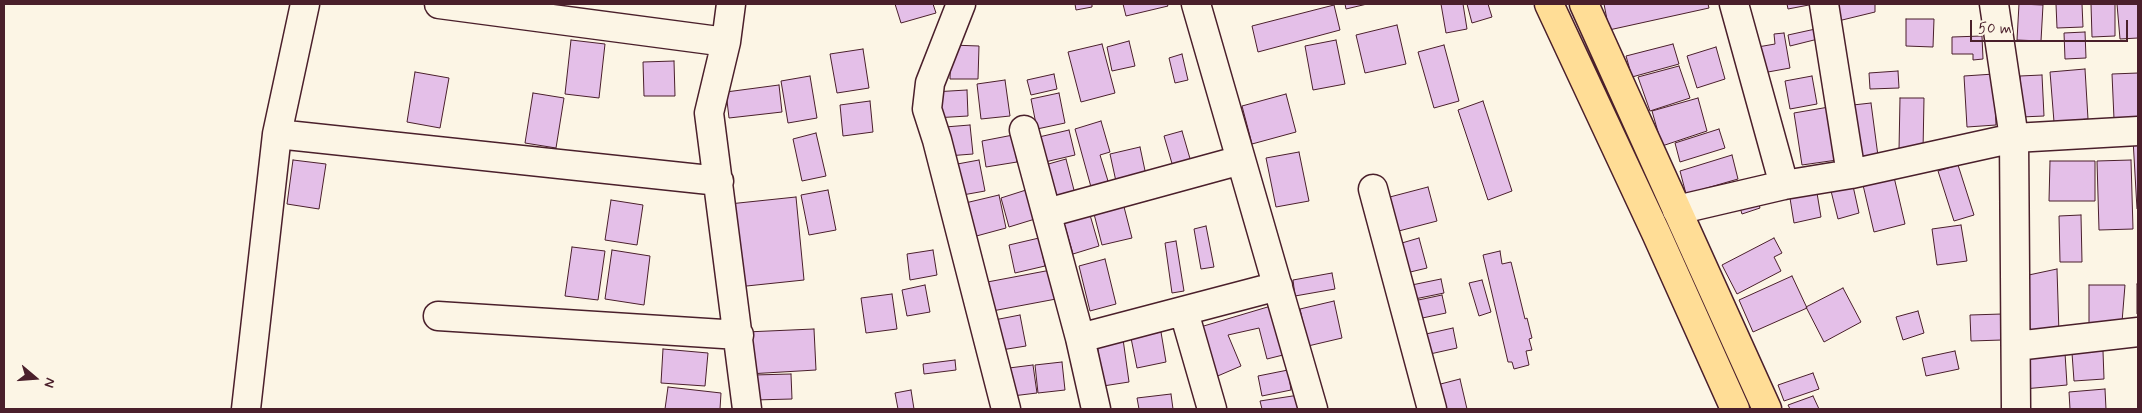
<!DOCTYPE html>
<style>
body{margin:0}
#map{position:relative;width:2142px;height:413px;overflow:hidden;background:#fcf5e5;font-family:Mynerve,sans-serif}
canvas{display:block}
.frame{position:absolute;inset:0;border:5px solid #4a1f2b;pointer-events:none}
.north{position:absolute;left:10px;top:353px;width:50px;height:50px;-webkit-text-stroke:4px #fcf5e5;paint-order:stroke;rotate:108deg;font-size:14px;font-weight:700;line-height:20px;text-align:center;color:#4a1f2b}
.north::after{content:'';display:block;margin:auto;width:18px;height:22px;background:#4a1f2b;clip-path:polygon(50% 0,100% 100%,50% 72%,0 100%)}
.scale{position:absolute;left:1970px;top:20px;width:158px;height:22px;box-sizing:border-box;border:2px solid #4a1f2b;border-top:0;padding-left:6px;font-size:15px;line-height:18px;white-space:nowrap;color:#4a1f2b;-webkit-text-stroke:4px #fcf5e5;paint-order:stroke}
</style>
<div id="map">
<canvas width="2142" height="413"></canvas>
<div class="frame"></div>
<div class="north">N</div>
<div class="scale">50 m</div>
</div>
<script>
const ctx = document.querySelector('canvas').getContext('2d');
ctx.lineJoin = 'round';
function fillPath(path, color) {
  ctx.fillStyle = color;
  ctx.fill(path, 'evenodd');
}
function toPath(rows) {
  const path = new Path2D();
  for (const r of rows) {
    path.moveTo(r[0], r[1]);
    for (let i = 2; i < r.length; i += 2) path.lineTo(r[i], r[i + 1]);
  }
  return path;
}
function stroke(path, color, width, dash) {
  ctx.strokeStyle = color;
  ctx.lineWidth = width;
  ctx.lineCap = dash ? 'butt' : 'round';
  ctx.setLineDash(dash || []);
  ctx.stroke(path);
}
const building = toPath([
 [895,4,933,4,936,13,901,23,895,4],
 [1075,4,1092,4,1092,7,1076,10,1075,4],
 [1123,4,1167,4,1168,6,1126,16,1123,4],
 [1345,4,1367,4,1346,9,1345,4],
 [1441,4,1463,4,1467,29,1446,33,1441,4],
 [1467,4,1488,4,1492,17,1472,23,1467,4],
 [1604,4,1708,4,1709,8,1609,30,1604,4],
 [1787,4,1814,4,1788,9,1787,4],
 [1832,4,1875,4,1875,12,1834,22,1832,4],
 [2019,4,2043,5,2041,41,2017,40,2019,4],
 [2056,4,2082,4,2083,27,2057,28,2056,4],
 [2091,4,2115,4,2115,36,2092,37,2091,4],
 [2117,4,2138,4,2138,38,2120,39,2117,4],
 [1334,5,1340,30,1258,52,1252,26,1334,5],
 [1906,19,1934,19,1933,47,1906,46,1906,19],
 [1397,25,1406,64,1365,73,1356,35,1397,25],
 [1820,28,1822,38,1790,46,1788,35,1820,28],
 [2085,32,2086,58,2065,59,2064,33,2085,32],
 [1784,33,1790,68,1757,74,1752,48,1775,44,1774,34,1784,33],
 [1982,36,1983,59,1973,60,1973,54,1952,54,1952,37,1982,36],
 [571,40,605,44,599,98,565,94,571,40],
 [1336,40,1345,84,1313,90,1305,46,1336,40],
 [1129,41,1135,66,1112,71,1107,47,1129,41],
 [1102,44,1115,93,1081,102,1068,52,1102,44],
 [1673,44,1679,64,1632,77,1626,56,1673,44],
 [951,45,979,46,978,79,950,79,951,45],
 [1444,45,1459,101,1434,108,1418,52,1444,45],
 [1716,47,1725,79,1697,88,1687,56,1716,47],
 [863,49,869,88,837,93,830,54,863,49],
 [1182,54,1188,80,1175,83,1169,58,1182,54],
 [674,61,675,96,644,96,643,62,674,61],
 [1679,66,1690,98,1650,111,1638,77,1679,66],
 [2085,69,2088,119,2054,122,2050,72,2085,69],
 [1898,71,1899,88,1870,89,1869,73,1898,71],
 [415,72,449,78,440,128,407,122,415,72],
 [2138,73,2138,118,2114,119,2112,74,2138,73],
 [1054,74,1057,89,1031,95,1027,80,1054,74],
 [1994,74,1996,125,1967,127,1964,76,1994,74],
 [2042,75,2044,116,2021,117,2020,76,2042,75],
 [810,76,817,118,788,123,781,81,810,76],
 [1812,76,1817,104,1790,109,1785,81,1812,76],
 [1005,80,1010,116,981,119,977,84,1005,80],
 [779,85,782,112,729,118,726,92,779,85],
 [967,90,968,116,934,118,933,92,967,90],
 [533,93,564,98,556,148,525,143,533,93],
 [1059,93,1065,123,1037,129,1031,99,1059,93],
 [1286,94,1296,132,1252,144,1242,106,1286,94],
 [1698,98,1707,131,1662,146,1652,111,1698,98],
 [1900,98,1924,98,1923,151,1899,150,1900,98],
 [870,101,873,132,843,136,840,105,870,101],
 [1483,101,1512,191,1488,200,1458,110,1483,101],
 [1871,103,1878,156,1860,159,1853,105,1871,103],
 [1829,107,1837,160,1802,165,1794,113,1829,107],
 [1101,121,1110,152,1100,155,1108,181,1091,187,1075,129,1101,121],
 [970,125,973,154,947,156,945,127,970,125],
 [1719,129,1725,148,1680,162,1675,143,1719,129],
 [1069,130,1075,155,1045,162,1039,137,1069,130],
 [1182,131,1191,162,1173,167,1164,136,1182,131],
 [816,133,826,176,802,181,793,139,816,133],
 [1013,135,1017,162,986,167,982,141,1013,135],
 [2133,139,2138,139,2138,209,2137,209,2133,139],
 [1140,147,1147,180,1117,186,1110,154,1140,147],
 [1299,152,1309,201,1276,207,1266,158,1299,152],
 [1732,155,1738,179,1686,194,1680,171,1732,155],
 [1066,159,1075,194,1054,199,1045,165,1066,159],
 [293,160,326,164,319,209,287,204,293,160],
 [979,160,985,191,957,196,952,165,979,160],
 [2131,160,2133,229,2099,230,2097,161,2131,160],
 [2050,161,2095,161,2095,201,2049,201,2050,161],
 [1958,165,1974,215,1954,221,1938,171,1958,165],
 [1851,177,1859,213,1838,219,1829,183,1851,177],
 [1894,177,1905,224,1874,232,1863,185,1894,177],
 [1428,187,1437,221,1395,232,1386,198,1428,187],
 [1816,187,1821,217,1794,223,1789,192,1816,187],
 [828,190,836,230,809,235,801,195,828,190],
 [1026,190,1035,219,1009,227,1001,198,1026,190],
 [1755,192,1760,208,1742,214,1737,198,1755,192],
 [999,195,1006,228,969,238,961,204,999,195],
 [796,197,804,280,737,287,729,204,796,197],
 [611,200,643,205,637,245,605,240,611,200],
 [1123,203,1132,238,1102,245,1093,210,1123,203],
 [1088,208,1099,246,1073,254,1062,216,1088,208],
 [2081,215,2082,262,2060,262,2059,216,2081,215],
 [1961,225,1967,261,1937,265,1932,229,1961,225],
 [1206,226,1214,267,1201,269,1194,229,1206,226],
 [1039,238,1045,266,1015,273,1009,245,1039,238],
 [1419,238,1427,268,1402,274,1395,245,1419,238],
 [1774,238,1782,253,1774,257,1781,271,1737,294,1722,265,1774,238],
 [1176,241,1184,291,1172,293,1165,243,1176,241],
 [572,247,605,251,598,300,565,296,572,247],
 [612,250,650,256,644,305,605,299,612,250],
 [933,250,937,275,910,280,907,254,933,250],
 [1500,251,1502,264,1511,262,1525,319,1527,318,1532,338,1529,339,1532,350,1526,351,1529,365,1514,369,1512,362,1508,362,1483,255,1500,251],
 [1105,259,1116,304,1090,311,1079,266,1105,259],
 [2057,269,2059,334,2026,334,2024,276,2057,269],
 [1051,270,1056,299,987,312,982,283,1051,270],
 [1332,273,1335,289,1295,296,1293,280,1332,273],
 [1792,276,1807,308,1753,332,1739,300,1792,276],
 [1441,279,1444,293,1405,301,1402,287,1441,279],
 [1482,280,1491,312,1479,316,1469,283,1482,280],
 [2137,284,2138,284,2138,314,2137,314,2137,284],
 [925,285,930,312,907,316,902,290,925,285],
 [2089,285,2125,285,2122,322,2089,328,2089,285],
 [1843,288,1861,322,1824,342,1806,307,1843,288],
 [892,294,897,329,866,333,861,298,892,294],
 [1442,295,1446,313,1413,320,1409,302,1442,295],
 [1334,301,1342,338,1308,346,1300,309,1334,301],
 [1271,306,1287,354,1267,359,1259,328,1228,335,1241,366,1213,378,1197,328,1271,306],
 [1918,311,1924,333,1903,340,1896,317,1918,311],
 [2002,314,2002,340,1971,341,1970,315,2002,314],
 [1020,315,1026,346,995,351,989,321,1020,315],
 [1453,328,1457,348,1421,356,1417,336,1453,328],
 [814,329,816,370,748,374,746,332,814,329],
 [1161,332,1166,362,1137,368,1131,338,1161,332],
 [1123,339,1129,382,1103,386,1097,343,1123,339],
 [663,349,708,353,705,386,661,383,663,349],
 [1955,351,1959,369,1926,376,1922,358,1955,351],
 [2103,351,2104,379,2074,381,2072,353,2103,351],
 [2065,353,2067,385,2024,389,2021,356,2065,353],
 [955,360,956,370,924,374,923,364,955,360],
 [1062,362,1065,390,1038,393,1035,365,1062,362],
 [1033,365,1037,393,1004,397,1001,369,1033,365],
 [1288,370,1291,390,1262,396,1258,376,1288,370],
 [1813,373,1819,389,1784,401,1778,385,1813,373],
 [791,374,792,399,754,400,754,375,791,374],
 [1460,379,1467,409,1434,409,1429,387,1460,379],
 [668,387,721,393,720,409,665,409,668,387],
 [2105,389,2106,409,2070,409,2069,392,2105,389],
 [911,390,914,409,898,409,895,393,911,390],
 [1171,394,1173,409,1139,409,1137,398,1171,394],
 [1299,395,1301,409,1262,409,1260,401,1299,395],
 [1813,396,1819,409,1790,409,1788,405,1813,396]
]);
fillPath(building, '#e4bfe8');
stroke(building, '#4a1f2b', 1);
const minor = toPath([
 [439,4,726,42],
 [731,4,726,42,709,113,747,409],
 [961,4,930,83,927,109,937,140,1006,409],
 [1196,4,1313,409],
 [1734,4,1784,185],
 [1824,4,1851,174],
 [1994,4,2014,138,2016,409],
 [1024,130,1080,338,1096,409],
 [277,134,719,181],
 [1373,189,1432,409],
 [1677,210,1784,185,1851,174,2014,138,2138,131],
 [1047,213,1241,160],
 [1184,312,1212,409],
 [438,316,739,335],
 [1080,338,1278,286],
 [2016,346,2138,332],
 [246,409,277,134,305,4]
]);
const highway = toPath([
 [1549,4,1656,233,1735,409],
 [1584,4,1767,409]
]);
stroke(minor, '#4a1f2b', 31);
stroke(highway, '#4a1f2b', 31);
stroke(minor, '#fcf5e5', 28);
stroke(highway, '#ffdd96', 28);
</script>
